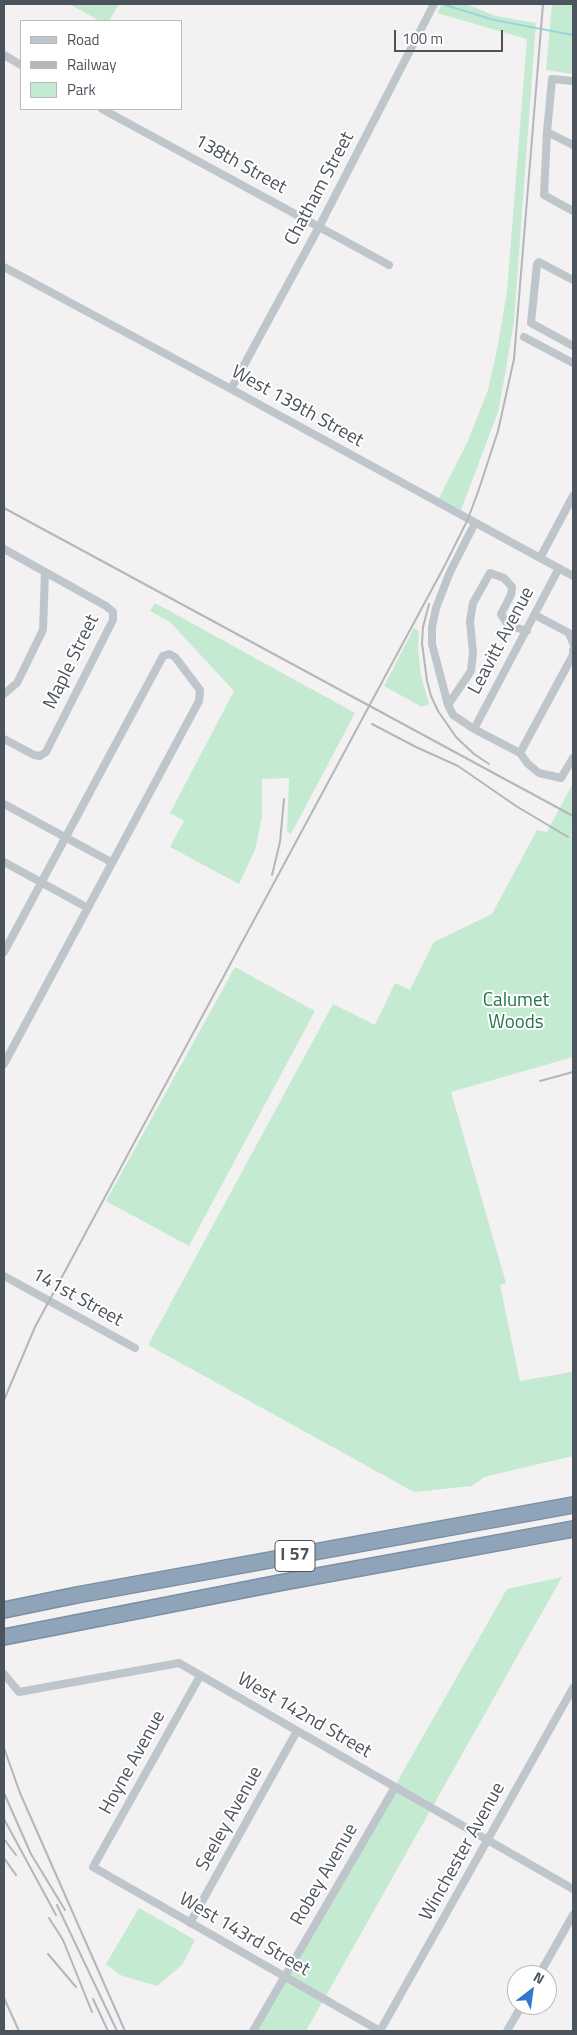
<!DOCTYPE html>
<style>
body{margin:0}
#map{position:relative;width:577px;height:2035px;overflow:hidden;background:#f3f1f1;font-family:"Titillium Web",sans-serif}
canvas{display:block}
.frame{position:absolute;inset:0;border:5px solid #4b545c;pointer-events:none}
.legend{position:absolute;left:20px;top:20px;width:162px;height:90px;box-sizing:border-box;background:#fff;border:1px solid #b7bbbe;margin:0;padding:6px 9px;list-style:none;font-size:15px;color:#4b545c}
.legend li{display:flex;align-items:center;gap:10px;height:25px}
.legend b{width:25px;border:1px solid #b7bbbe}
.north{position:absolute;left:507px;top:1965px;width:50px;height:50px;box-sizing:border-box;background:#fff;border:1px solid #b7bbbe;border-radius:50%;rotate:30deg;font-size:14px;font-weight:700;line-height:20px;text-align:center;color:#4b545c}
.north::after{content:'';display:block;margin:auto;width:18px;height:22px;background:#3079cd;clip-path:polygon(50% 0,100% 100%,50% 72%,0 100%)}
.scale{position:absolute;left:394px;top:30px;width:109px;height:22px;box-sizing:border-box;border:2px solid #4b545c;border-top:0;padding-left:6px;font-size:15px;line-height:18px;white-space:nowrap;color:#4b545c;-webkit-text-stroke:4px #fff;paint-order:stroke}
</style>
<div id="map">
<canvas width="577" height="2035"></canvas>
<div class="frame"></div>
<ul class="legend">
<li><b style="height:6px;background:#bec5cb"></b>Road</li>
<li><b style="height:6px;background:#b3b6ba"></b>Railway</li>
<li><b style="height:14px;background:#c5ead2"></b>Park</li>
</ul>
<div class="north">N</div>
<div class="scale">100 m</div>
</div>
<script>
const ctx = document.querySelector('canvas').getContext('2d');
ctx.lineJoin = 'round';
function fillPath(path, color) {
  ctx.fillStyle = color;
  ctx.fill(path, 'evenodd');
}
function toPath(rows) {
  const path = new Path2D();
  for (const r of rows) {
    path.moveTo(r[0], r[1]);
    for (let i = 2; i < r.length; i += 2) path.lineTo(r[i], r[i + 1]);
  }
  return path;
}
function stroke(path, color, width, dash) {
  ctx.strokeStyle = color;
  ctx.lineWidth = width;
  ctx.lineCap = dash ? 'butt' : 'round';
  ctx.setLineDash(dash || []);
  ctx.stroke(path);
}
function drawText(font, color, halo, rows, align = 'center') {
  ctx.font = font + ' "Titillium Web",sans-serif';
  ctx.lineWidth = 4;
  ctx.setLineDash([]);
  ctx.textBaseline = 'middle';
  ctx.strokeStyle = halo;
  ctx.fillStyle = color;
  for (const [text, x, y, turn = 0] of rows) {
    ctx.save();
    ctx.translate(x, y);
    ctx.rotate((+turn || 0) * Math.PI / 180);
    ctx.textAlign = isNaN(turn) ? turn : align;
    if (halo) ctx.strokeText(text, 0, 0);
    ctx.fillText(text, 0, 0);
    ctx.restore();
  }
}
fillPath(toPath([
 [69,4,119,4,109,21,100,21],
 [442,4,466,4,496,16,536,23,514,321,506,369,498,412,461,510,439,498,467,443,488,390,498,345,507,291,527,39,437,13],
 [552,4,573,4,573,74,546,70],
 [155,603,355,713,291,834,287,831,289,778,262,779,262,817,255,850,239,884,170,847,184,821,170,813,234,691,170,622,150,611],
 [414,628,419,631,418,648,421,675,429,704,422,707,384,686],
 [573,783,573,1057,451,1092,506,1283,500,1285,520,1381,572,1372,573,1374,573,1456,484,1477,472,1486,414,1492,148,1345,333,1004,375,1025,395,983,410,990,434,942,492,914,537,830,547,832],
 [235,967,315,1011,189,1246,106,1201],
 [562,1577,306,2031,255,2031,507,1589],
 [139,1908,195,1940,182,1965,157,1986,120,1975,106,1964]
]), '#c5ead2');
stroke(toPath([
 [442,4,494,20,573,35]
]), '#98d4e2', 2);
const motorway = toPath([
 [4,1610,77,1595,573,1505],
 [4,1637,279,1583,573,1529]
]);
stroke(motorway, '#7a8fa4', 18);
stroke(toPath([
 [4,55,21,65],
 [573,81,552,79,547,132,544,195,573,211],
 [102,109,389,265],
 [547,132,573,145],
 [4,267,231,389,573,576],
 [573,280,539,262,537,264,531,323,573,346],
 [524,337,573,363],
 [231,389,319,227,434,4],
 [475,523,450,572,436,608,432,627,432,644,448,705,453,715,474,729,520,753,528,764,539,773,561,778,573,758],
 [4,549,106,606,113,612,113,620,46,752,40,756,34,755,4,739],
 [540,558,573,496],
 [535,615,569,633,573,643],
 [4,694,17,683,43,630,45,572],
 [448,705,471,671,473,653,470,621,473,603,490,573,504,578,512,587,511,595,501,614,508,625,527,631],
 [474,729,559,568],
 [520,753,573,655,573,650],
 [4,804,111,862],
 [4,862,88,908],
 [4,952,163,656,169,654,175,657,200,690,199,701,4,1064],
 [4,1276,135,1348],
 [4,1674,19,1692,179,1663,573,1889],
 [200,1676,93,1867,380,2031],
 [190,1923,297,1731],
 [539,1975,573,1915],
 [253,2031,395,1787],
 [380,2031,573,1688],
 [507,2031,522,2005]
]), '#bec5cb', 8);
stroke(motorway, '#8fa4b9', 15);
stroke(toPath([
 [4,508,573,816],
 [429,604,423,627,422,643,427,681,431,696,438,711,456,737,474,754,489,764],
 [372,724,416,747,458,766,516,806,568,837],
 [272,875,280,842,284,799],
 [540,1081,573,1072],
 [4,1400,35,1327,445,565,468,519,479,489,498,431,514,359,543,4],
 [4,1748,20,1793,125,2031],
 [4,1793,31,1854,65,1910],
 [4,1819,56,1915],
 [4,1839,16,1855],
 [4,1858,16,1875],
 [57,1905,117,2031],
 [49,1918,63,1940,92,2012],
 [48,1954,76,1987],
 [4,1998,19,2031],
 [93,1999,108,2031]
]), '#b3b6ba', 2);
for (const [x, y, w] of [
 [295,1556,40]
]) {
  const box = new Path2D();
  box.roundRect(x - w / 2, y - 15.5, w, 31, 4);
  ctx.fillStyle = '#fff';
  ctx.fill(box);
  stroke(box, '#4b545c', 1);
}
drawText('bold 18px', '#4b545c', null, [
 ["I 57",295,1556]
]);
drawText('19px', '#4b545c', '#fff', [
 ["138th Street",240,165,29],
 ["Chatham Street",320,189,-62],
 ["West 139th Street",297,407,29],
 ["Leavitt Avenue",502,641,-62],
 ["Maple Street",72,662,-64],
 ["141st Street",77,1298,29],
 ["West 142nd Street",304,1716,30],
 ["Hoyne Avenue",133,1763,-61],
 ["Seeley Avenue",230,1819,-61],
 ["Winchester Avenue",463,1852,-61],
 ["Robey Avenue",325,1875,-60],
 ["West 143rd Street",244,1935,30]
]);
drawText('19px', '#23754a', '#fff', [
 ["Calumet",516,1001],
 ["Woods",516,1023]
]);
</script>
